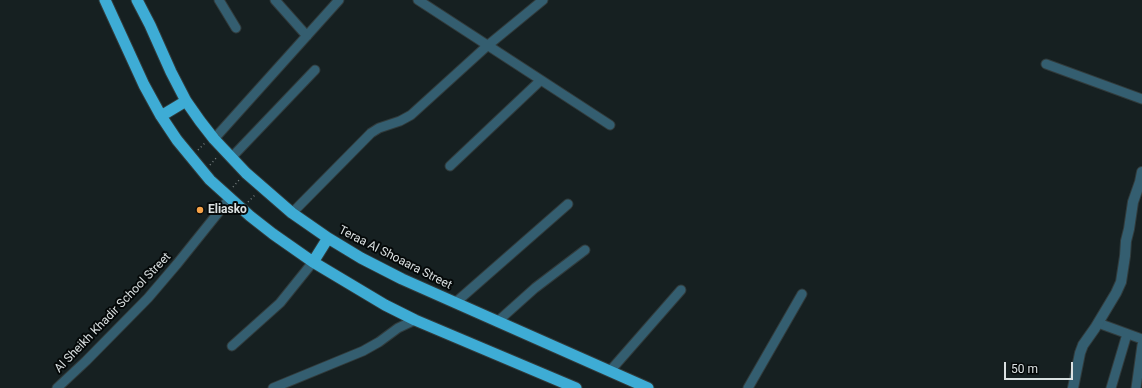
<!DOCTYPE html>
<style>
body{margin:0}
#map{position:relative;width:1142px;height:388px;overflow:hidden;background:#162021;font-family:Roboto,sans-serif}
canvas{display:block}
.scale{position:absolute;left:1004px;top:362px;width:69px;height:18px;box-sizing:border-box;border:2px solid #dae0e1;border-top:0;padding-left:5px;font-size:12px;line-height:14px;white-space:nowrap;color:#dae0e1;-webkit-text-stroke:3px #050909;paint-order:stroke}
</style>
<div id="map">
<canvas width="1142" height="388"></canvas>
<div class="scale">50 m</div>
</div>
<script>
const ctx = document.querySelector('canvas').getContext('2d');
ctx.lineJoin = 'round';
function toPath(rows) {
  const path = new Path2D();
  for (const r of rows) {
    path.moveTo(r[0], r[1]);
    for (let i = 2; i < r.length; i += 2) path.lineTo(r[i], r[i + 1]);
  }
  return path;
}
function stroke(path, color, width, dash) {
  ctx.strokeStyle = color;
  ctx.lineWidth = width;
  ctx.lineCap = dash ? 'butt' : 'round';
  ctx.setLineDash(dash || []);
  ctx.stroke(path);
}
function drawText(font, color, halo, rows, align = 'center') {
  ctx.font = font + ' Roboto,sans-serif';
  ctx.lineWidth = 4;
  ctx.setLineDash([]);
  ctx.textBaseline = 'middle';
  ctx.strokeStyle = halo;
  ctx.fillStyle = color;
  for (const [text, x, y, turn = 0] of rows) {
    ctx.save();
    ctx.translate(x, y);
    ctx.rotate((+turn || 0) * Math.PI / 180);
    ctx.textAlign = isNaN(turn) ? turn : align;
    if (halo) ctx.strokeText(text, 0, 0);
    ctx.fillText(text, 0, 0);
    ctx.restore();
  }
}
const minor = toPath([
 [219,0,236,28],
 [275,0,307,36],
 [418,0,610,125],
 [1046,64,1142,99],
 [214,139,339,0],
 [231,158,315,70],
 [450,166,541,80],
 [292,213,371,133,379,128,400,121,411,115,487,46,543,0],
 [455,303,568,204],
 [497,322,535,288,585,250],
 [1098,323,1142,339],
 [232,346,280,303,313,262],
 [610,371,681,290],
 [57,388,86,361,148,298,177,264,230,198],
 [273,388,363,351,379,342,398,328,415,320],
 [748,388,802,294],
 [1111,388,1127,334],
 [1136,388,1142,345]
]);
const tertiary = toPath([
 [1073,388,1080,353,1083,345,1095,328,1116,293,1121,282,1125,256,1126,241,1129,229,1133,202,1140,182,1142,172]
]);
const trunk = toPath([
 [105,0,144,85,161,116,177,140,210,180,250,216,273,234,313,262,385,305,415,320,576,388],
 [137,0,150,25,171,72,186,101,200,121,214,139,246,173,292,213,328,238,361,258,402,279,648,388],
 [161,116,186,101],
 [313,262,328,238]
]);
stroke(minor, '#313b3c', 11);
stroke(tertiary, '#313b3c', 12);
stroke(trunk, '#313b3c', 13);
stroke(toPath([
 [198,150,205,143],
 [210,165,217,157],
 [233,187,239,180],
 [248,202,255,195]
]), '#757d7e', 1.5, [1, 3]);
stroke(minor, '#345e70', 9);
stroke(tertiary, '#345e70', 10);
stroke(trunk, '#3eacd5', 11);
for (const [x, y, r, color] of [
 [200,210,4,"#f6a247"]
]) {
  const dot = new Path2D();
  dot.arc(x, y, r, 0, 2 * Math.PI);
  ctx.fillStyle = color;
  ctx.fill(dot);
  stroke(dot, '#050909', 1.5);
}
drawText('bold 12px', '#dae0e1', '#050909', [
 ["Eliasko",208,210]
], 'left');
drawText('12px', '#dae0e1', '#050909', [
 ["Teraa Al Shoaara Street",395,258,27],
 ["Al Sheikh Khadir School Street",113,313,-46]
]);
</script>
